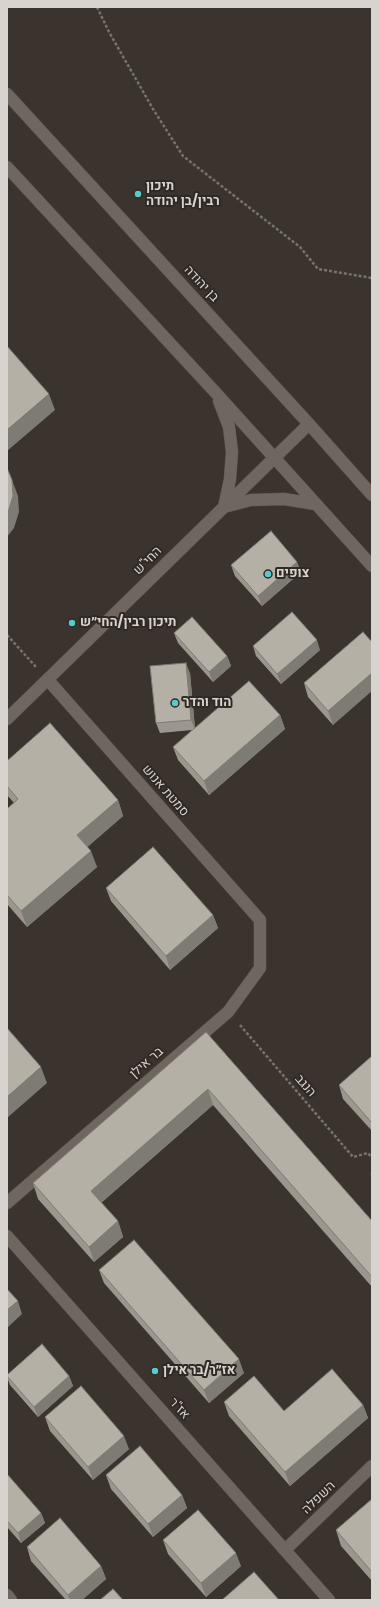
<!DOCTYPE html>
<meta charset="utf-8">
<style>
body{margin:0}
#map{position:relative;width:379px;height:1607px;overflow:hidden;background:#3b332e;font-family:Poppins,sans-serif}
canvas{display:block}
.frame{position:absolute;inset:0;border:8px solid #d8d3cf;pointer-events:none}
</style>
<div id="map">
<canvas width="379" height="1607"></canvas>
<div class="frame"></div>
</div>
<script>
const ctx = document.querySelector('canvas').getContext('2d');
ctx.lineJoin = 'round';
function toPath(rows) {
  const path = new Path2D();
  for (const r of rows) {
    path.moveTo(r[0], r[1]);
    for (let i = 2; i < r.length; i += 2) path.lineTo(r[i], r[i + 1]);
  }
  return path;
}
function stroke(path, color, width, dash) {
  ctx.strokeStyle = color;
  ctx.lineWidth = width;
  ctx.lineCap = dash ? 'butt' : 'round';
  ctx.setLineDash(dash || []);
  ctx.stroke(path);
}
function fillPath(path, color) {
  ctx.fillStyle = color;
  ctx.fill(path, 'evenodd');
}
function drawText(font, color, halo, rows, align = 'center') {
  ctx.font = font + ' Poppins,Heebo,sans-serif';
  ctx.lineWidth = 4;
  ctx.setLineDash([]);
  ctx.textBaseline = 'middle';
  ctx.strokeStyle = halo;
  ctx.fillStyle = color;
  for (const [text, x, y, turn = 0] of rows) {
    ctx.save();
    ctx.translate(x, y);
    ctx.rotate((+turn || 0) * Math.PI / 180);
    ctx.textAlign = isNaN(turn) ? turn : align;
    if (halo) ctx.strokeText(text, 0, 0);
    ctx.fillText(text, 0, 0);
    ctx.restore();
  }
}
const street = toPath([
 [7,1203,228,1012,260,968,260,920,48,680],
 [285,1550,372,1466],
 [7,1595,11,1600]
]);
const secondary = toPath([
 [7,94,309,424,372,495],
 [7,167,215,392,372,566],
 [219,401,229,427,232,452,230,479,224,507,251,500,284,499,315,504],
 [7,719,309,424],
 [7,1236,329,1600]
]);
stroke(street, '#554f4a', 13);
stroke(secondary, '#554f4a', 13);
stroke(toPath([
 [97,7,109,32,153,109,183,156,300,247,318,269,372,278],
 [7,635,36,667],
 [240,1025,353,1157,368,1153,372,1158],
 [372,1172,372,1176]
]), '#78726d', 2.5, [3, 2]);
stroke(street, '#6f6660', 12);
stroke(secondary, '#6f6660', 12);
fillPath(toPath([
 [297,562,301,572,262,606,235,576,231,565],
 [363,632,333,725,308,697,304,683],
 [174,633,227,656,231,666,213,682,178,643],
 [253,646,320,650,281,684,256,656],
 [190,673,195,728,280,715,285,729,209,795,178,760,173,747,192,730,160,733,156,723],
 [7,761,118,800,123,816,87,847,97,867,27,927,7,904,7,809,14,803,7,795],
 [106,888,213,915,218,928,170,970,111,901],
 [206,1032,372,1221,372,1287,213,1105,101,1203,118,1221,123,1237,94,1262,38,1199,33,1183],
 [372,1056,372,1131,343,1099,339,1085],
 [99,1270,244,1373,209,1403,104,1283],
 [7,1375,69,1376,73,1386,38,1417,10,1385,7,1377],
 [224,1402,284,1411,363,1405,368,1418,290,1486,229,1416],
 [45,1417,129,1449,93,1480,50,1431],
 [7,1474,41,1513,45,1523,21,1543,7,1527],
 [106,1475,182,1495,187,1508,153,1537,111,1489],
 [372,1499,372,1581,341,1546,336,1530],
 [163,1540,241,1566,206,1597,168,1554],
 [27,1547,101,1566,106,1579,82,1600,66,1600,31,1561]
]), '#9b978e');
fillPath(toPath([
 [49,394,55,410,7,451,7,430],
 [12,480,18,496,19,512,14,528,7,537,7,514],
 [297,562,301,572,262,606,258,596],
 [317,640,320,650,281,684,277,674],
 [227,656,231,666,213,682,209,672],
 [186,663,190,673,195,730,191,720],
 [372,673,372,691,333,725,328,711],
 [280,715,285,729,209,795,204,781],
 [118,800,123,816,83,851,77,835],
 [91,851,97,867,27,927,21,911],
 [213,915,218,928,170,970,166,956],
 [41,1067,47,1083,7,1118,7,1097],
 [208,1089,213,1105,96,1207,91,1191],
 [118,1221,123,1237,94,1262,89,1247],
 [18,1301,22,1314,7,1328,7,1310],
 [239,1359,244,1373,209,1403,204,1390],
 [69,1376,73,1386,38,1417,34,1407],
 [363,1405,368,1418,290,1486,285,1472],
 [124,1436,129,1449,93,1480,88,1467],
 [182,1495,187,1508,153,1537,148,1524],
 [41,1513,45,1523,21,1543,18,1533],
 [236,1553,241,1566,206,1597,201,1583],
 [101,1566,106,1579,82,1600,70,1600,68,1595]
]), '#7e7b74');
const building = toPath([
 [7,346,49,394,7,430,7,346],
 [7,468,12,480,13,496,8,512,7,514,7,468],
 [271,531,297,562,258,596,231,565,271,531],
 [292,612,317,640,277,674,253,646,292,612],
 [192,617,227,656,209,672,174,633,192,617],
 [363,632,372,642,372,673,328,711,304,683,363,632],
 [186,663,191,720,156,723,150,666,186,663],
 [249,681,280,715,204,781,173,747,249,681],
 [50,723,118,800,77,835,91,851,21,911,7,895,7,809,18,799,7,786,7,761,50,723],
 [153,847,213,915,166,956,106,888,153,847],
 [7,1028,41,1067,7,1097,7,1028],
 [206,1032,372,1221,372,1277,208,1089,91,1191,118,1221,89,1247,33,1183,206,1032],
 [372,1056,372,1123,339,1085,372,1056],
 [134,1240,239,1359,204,1390,99,1270,134,1240],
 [7,1289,18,1301,7,1310,7,1289],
 [42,1344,69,1376,34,1407,7,1376,7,1375,42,1344],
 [332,1369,363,1405,285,1472,224,1402,254,1376,284,1411,332,1369],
 [81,1386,124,1436,88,1467,45,1417,81,1386],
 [140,1446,182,1495,148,1524,106,1475,140,1446],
 [7,1474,41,1513,18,1533,7,1521,7,1474],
 [372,1499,372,1572,336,1530,372,1499],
 [198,1510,236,1553,201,1583,163,1540,198,1510],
 [60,1518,101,1566,68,1595,27,1547,60,1518],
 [254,1572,279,1600,222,1600,254,1572],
 [113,1589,123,1600,100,1600,113,1589]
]);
fillPath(building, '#b4b0a5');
stroke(building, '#7e7b74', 1);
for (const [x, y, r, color] of [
 [138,194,4,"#52cdce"],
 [268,574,4,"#52cdce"],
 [72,623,4,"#52cdce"],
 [175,703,4,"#52cdce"],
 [155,1371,4,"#52cdce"]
]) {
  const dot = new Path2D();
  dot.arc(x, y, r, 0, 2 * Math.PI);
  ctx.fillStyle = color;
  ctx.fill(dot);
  stroke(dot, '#312924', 1.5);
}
drawText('bold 13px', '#d8d3cf', '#312924', [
 ["תיכון",146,187],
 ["רבין/בן יהודה",146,202],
 ["צופים",276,574],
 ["תיכון רבין/החי״ש",80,623],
 ["הוד והדר",183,703],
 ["אז״ר/בר אילן",163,1371]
], 'left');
drawText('13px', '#d8d3cf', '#312924', [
 ["בן יהודה",201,284,47],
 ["החי\"ש",148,561,-45],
 ["סמטת אנוש",165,791,49],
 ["בר אילן",147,1063,-41],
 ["הנגב",305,1086,49],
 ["אז\"ר",179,1409,48],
 ["השפלה",319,1498,-44]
]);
</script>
